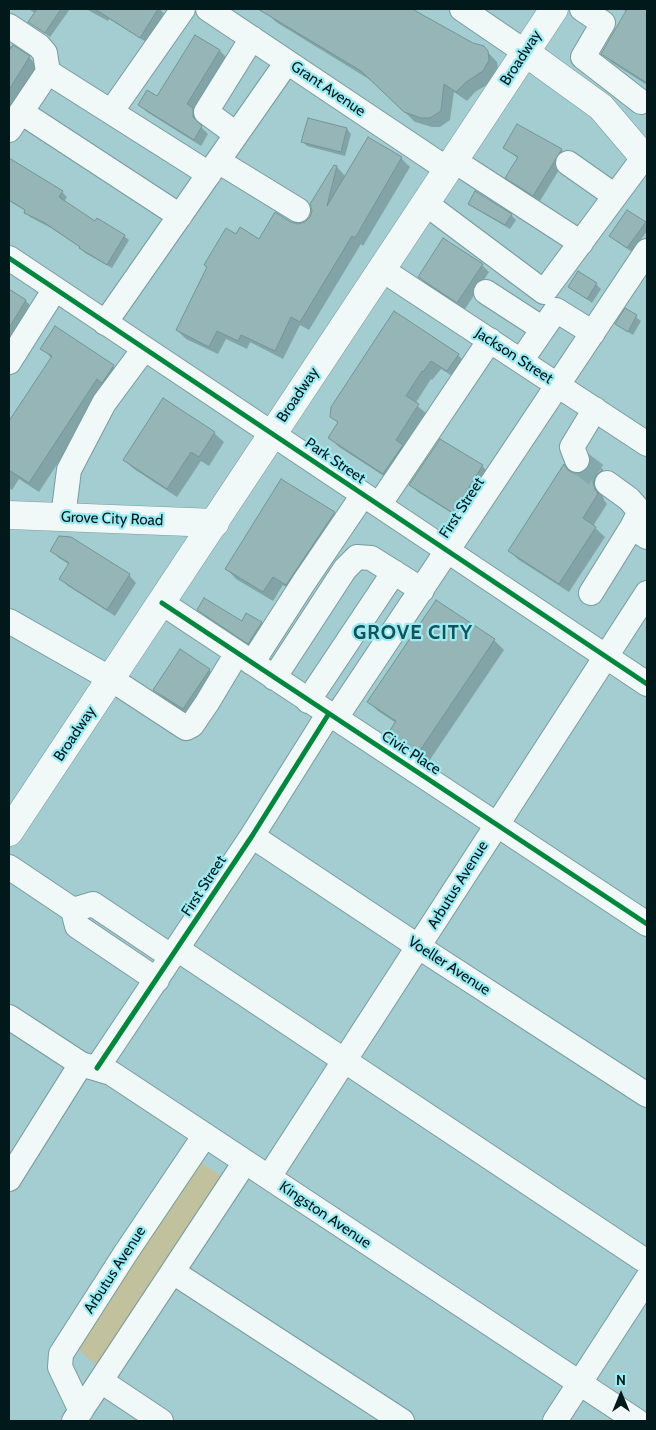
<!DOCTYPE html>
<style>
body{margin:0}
#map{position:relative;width:656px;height:1430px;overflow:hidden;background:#a3cdd1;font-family:Cabin,sans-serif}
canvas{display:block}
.frame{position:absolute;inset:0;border:10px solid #02191c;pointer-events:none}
.north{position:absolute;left:596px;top:1370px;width:50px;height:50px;-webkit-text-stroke:4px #9ceaf2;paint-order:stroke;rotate:0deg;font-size:14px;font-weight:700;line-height:20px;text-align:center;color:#02191c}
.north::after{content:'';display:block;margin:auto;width:18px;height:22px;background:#02191c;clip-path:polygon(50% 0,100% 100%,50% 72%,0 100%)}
</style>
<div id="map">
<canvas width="656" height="1430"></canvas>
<div class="frame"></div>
<div class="north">N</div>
</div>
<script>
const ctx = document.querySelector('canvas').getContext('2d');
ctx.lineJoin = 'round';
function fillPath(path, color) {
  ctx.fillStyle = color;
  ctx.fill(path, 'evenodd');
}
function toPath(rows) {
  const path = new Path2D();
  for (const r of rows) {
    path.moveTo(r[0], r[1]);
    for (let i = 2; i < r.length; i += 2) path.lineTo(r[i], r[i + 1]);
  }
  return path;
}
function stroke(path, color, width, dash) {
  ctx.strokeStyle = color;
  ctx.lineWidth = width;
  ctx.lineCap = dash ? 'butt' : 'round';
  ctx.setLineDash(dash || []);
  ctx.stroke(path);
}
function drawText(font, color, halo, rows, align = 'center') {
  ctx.font = font + ' Cabin,sans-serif';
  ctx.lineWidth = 4.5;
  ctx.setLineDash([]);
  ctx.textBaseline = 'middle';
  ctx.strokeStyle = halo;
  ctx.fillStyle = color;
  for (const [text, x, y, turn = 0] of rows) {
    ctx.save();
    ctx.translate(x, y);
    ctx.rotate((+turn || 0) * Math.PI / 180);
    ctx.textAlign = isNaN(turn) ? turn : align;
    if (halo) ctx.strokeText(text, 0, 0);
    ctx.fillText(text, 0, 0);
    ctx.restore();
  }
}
fillPath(toPath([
 [198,1161,223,1177,104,1358,95,1364,80,1351,80,1335]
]), '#c1c19e');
fillPath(toPath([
 [28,9,70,9,50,37,30,22,35,13],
 [86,9,160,9,164,14,146,42,109,19,108,21],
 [269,9,410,9,473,45,483,47,497,62,498,70,493,81,475,92,467,101,454,92,450,120,440,127,432,127,415,122,372,81,276,22,267,13],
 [622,9,647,9,647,85,611,62,603,53,627,12],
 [196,36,220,51,227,58,200,116,200,126,208,134,201,146,147,112,139,105,157,98],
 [9,45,29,57,38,67,9,115],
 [347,129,351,134,345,156,307,146,303,142],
 [504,148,561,150,567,157,540,201,513,184,507,177,519,159],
 [401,158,410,167,363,246,361,244,309,330,300,325,283,359,250,342,247,349,226,339,218,354,186,339,177,330,236,236,260,241,291,223,298,225,306,223,311,217,337,167,346,177],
 [13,163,62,192,67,197,64,202,96,222,124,236,129,240,112,268,85,253,81,248,51,228,30,217,26,211,9,201,9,169],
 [469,204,511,215,516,220,510,229,474,208],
 [645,223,647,226,647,231,632,252,615,240],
 [482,265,489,272,465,309,426,284,419,276],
 [596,284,601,289,592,303,569,287],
 [9,291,26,301,35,311,9,352],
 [626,310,641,321,633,335,616,324],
 [394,312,458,355,467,364,457,379,441,369,432,380,431,379,415,404,427,414,393,482,339,447,330,438,339,424,331,416],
 [55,328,113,366,123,376,107,388,39,492,19,479,12,490,9,488,9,424,52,359,42,348],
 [214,433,224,442,209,466,201,461,177,497,134,469,124,460],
 [441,440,482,466,490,474,461,519,418,492,411,485],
 [591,464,603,471,612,480,602,492,604,500,607,504,593,526,605,537,569,592,519,560,509,551,564,466,575,475,582,474,588,470],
 [334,513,344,522,296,593,283,585,273,601,236,579,227,569],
 [51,550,129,575,136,583,115,616,68,586,61,579,70,565,59,558],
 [199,610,242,623,261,623,268,630,256,650,206,617],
 [494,640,504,650,427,764,398,745,388,735,396,723,378,711,369,702],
 [209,670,216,677,190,716,162,697,155,690]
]), '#0003');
const building = toPath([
 [37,9,61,9,45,33,28,22,37,9],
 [95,9,158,9,140,38,95,9],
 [258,9,412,9,473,43,484,46,488,51,489,60,483,71,466,82,456,92,444,84,441,111,430,118,421,118,404,112,361,71,258,9],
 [627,9,647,9,647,83,601,54,627,9],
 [195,35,220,50,187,104,193,108,193,117,202,126,194,140,138,105,147,90,157,96,195,35],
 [13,45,30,56,9,90,9,51,13,45],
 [308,118,347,128,341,152,301,142,308,118],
 [517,124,562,149,533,196,505,178,518,157,503,148,517,124],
 [368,137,402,157,355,238,352,236,300,322,291,317,275,351,241,335,238,341,217,331,209,347,176,330,207,267,204,265,226,228,236,234,240,227,259,239,275,212,291,222,298,224,305,222,310,217,312,211,310,204,334,165,337,166,327,206,368,137],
 [9,158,63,191,59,197,95,221,97,218,125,235,107,265,79,248,80,247,45,223,24,213,25,210,9,200,9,158],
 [475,191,512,214,505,225,468,204,475,191],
 [627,210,646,222,627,248,609,236,627,210],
 [443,238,483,264,457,303,418,277,443,238],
 [578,271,597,283,587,299,568,287,578,271],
 [9,289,26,300,9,328,9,289],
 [625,308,637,315,628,332,615,324,625,308],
 [394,311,459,354,447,371,431,361,423,372,422,371,406,396,419,404,396,440,403,445,383,474,328,438,338,422,330,417,331,407,394,311],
 [55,326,114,365,102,383,97,379,29,483,9,470,9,421,52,356,40,349,55,326],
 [163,398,215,432,199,457,191,452,167,489,123,460,163,398],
 [440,439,483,465,453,513,409,485,440,439],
 [591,462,603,470,596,475,593,482,595,489,598,494,583,518,596,527,559,584,508,551,564,464,568,470,575,474,581,473,587,469,591,462],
 [281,479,335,512,286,585,273,577,263,592,225,569,281,479],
 [59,536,71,537,130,574,107,610,59,579,69,563,50,551,59,536],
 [204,598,242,621,246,613,262,622,248,644,197,610,204,598],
 [436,600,495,639,417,755,387,735,396,721,367,702,436,600],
 [180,649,210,669,183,709,153,690,180,649]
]);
fillPath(building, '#95b5b6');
stroke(building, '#749596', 1);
stroke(toPath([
 [577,460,607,483]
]), '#83a9ad', 24, [24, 12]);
const minor = toPath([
 [208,9,447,169],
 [462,9,525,52],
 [582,9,603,23,583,57,641,102],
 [9,26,39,46,45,53,48,72],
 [21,112,180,216],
 [111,112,183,9],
 [9,130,48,72,209,174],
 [236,134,206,112,252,38],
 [453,160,581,243],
 [218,161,298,210],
 [568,163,615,196],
 [425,203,544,292,644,157],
 [9,258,647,684],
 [381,269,647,444],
 [486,292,543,329],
 [105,323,287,62],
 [521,361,556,310,593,333],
 [9,362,55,289],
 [577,460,572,447,595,409],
 [607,483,629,499,637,508,638,515,632,527],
 [379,505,490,340],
 [63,517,69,470,104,403,144,349],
 [591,593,632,527,647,537],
 [162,603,647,924],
 [9,621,111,679,186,728,192,725,207,703,237,653],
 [252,663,304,582,363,495],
 [274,678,345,569,357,557,371,558,422,590],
 [308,701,394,572],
 [335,719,647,251],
 [252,836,419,947,647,1095],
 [9,867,73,910,77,926,157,980],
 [73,910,93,904,172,957],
 [177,949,647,1262],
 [9,1017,81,1064,111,1073,637,1421],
 [97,1068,252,836,328,715],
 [269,1177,647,593],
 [9,1179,81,1064],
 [173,1272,402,1421],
 [101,1381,161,1421],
 [81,1411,60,1367,61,1354,125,1254,205,1135],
 [74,1421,245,1162],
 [555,1421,647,1279]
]);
const major = toPath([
 [525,52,601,107,647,161],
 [9,515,215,523],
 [9,832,554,9]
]);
stroke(minor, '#799b9e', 26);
stroke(major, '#799b9e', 29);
stroke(minor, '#f1f8f8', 24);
stroke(major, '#f1f8f8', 28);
stroke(toPath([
 [9,258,647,684],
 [162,603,647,924],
 [97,1068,252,836,328,715]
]), '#00873e', 5);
drawText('15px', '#02191c', '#9ceaf2', [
 ["Broadway",521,58,-57],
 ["Grant Avenue",328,89,34],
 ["Jackson Street",514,356,33],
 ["Broadway",298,395,-56],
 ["Park Street",335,461,34],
 ["First Street",462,508,-57],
 ["Grove City Road",112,519,2],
 ["Broadway",75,734,-56],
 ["Civic Place",411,753,33],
 ["Arbutus Avenue",458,885,-58],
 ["First Street",204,886,-57],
 ["Voeller Avenue",449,966,33],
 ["Kingston Avenue",325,1215,34],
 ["Arbutus Avenue",115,1270,-57]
]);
ctx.letterSpacing = '1px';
drawText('bold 20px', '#135359', '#9ceaf2', [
 ["GROVE CITY",413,633]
]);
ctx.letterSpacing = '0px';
</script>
